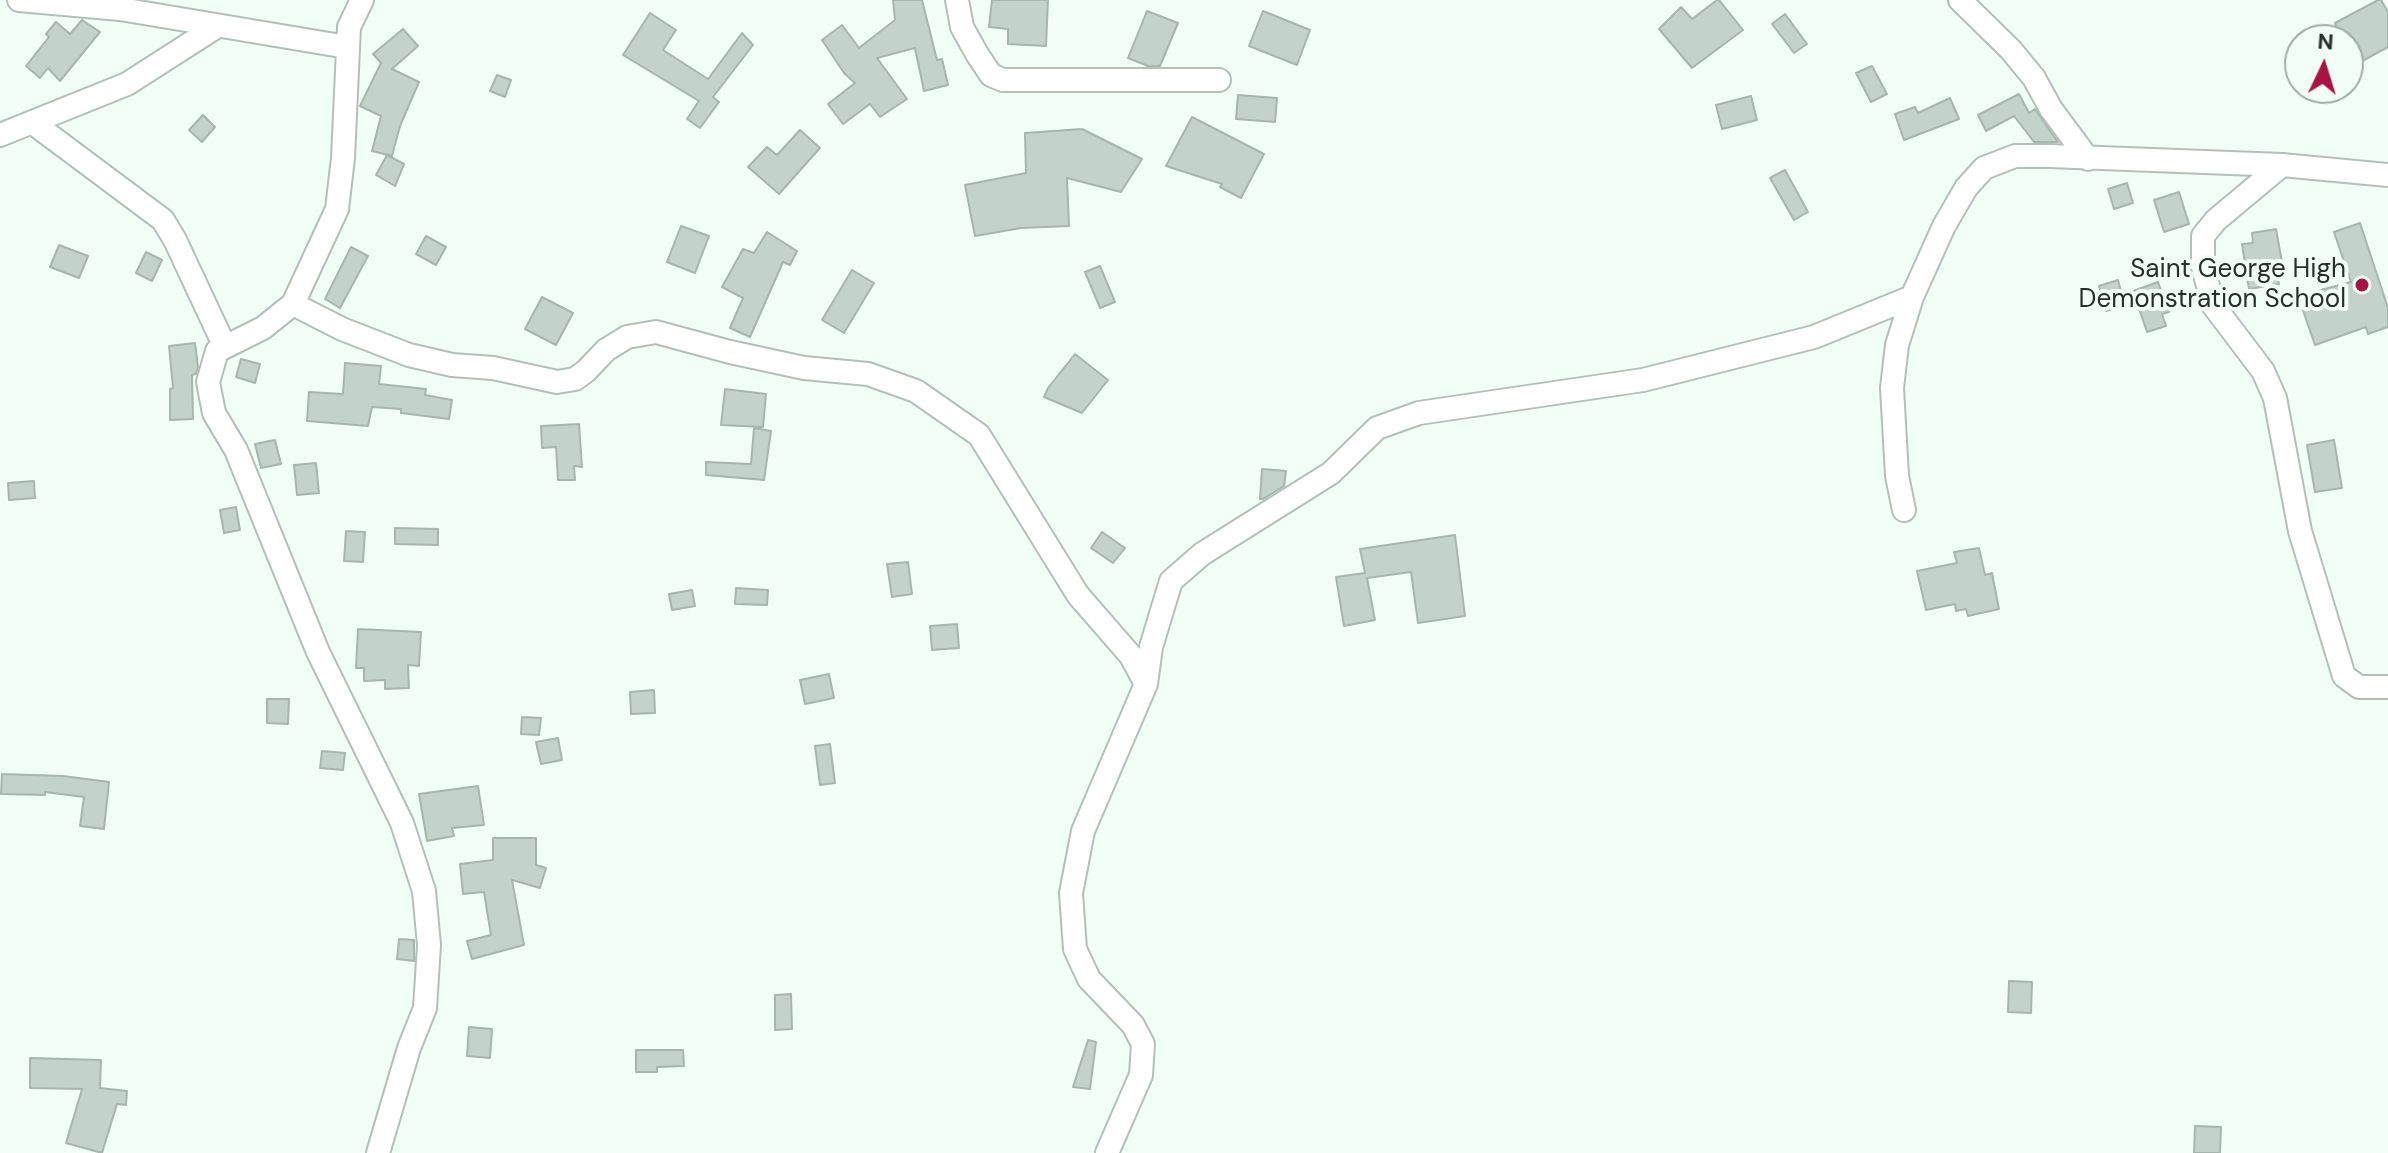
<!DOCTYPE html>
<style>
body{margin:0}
#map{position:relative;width:2388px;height:1153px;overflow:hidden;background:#f2fff7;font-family:"DM Sans",sans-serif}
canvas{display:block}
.north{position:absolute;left:2284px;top:24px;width:80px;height:80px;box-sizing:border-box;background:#f2fff7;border:2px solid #a1aba5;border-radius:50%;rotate:4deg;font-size:22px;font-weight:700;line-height:32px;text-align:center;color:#282e2a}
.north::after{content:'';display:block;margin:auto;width:28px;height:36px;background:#a81244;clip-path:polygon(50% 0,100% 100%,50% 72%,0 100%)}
</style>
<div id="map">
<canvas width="2388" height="1153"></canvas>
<div class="north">N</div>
</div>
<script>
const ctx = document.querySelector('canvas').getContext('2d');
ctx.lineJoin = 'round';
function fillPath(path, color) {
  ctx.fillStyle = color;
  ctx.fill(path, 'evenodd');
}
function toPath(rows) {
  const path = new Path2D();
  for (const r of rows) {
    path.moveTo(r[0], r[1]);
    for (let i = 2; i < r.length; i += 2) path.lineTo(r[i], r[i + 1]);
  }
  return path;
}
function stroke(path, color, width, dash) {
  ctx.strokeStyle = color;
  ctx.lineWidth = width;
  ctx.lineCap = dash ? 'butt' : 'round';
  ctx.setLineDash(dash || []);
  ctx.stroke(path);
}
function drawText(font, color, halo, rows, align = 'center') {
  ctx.font = font + ' "DM Sans",sans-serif';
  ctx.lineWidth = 8;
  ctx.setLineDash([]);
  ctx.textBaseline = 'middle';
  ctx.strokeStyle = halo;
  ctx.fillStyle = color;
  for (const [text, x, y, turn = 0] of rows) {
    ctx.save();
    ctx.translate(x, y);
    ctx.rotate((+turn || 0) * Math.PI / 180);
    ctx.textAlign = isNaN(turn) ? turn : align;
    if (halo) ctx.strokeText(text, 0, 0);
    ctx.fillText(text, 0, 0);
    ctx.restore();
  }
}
const building = toPath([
 [893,0,922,0,937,60,942,59,948,85,924,91,915,48,877,58,907,99,880,117,870,104,843,124,828,104,855,83,844,73,822,40,842,25,859,48,895,20,893,0],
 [992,0,1048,0,1046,46,1008,44,1008,29,989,27,992,0],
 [1717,0,1719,0,1743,30,1692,68,1659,29,1681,7,1692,19,1717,0],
 [2378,0,2381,0,2388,12,2388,47,2355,65,2348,53,2348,40,2341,40,2333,27,2336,26,2335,23,2378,0],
 [1147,11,1178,23,1160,66,1148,66,1128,58,1147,11],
 [1263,11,1310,30,1297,65,1249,46,1263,11],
 [650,13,676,30,663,50,708,79,742,33,753,45,713,97,719,102,700,128,687,119,699,101,623,55,650,13],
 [1785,14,1807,44,1794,53,1772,24,1785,14],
 [82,20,100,32,60,81,48,68,40,78,26,66,49,37,46,34,56,22,70,34,82,20],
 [403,29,418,46,392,69,419,82,400,126,392,156,372,151,381,116,360,106,381,63,373,54,403,29],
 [1872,66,1887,94,1871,102,1856,73,1872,66],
 [497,75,511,80,505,97,490,91,497,75],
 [2019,94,2029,113,2035,109,2058,142,2034,142,2014,116,1986,131,1978,115,2019,94],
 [1238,95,1277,98,1275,122,1236,119,1238,95],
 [1751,96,1757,120,1722,129,1716,105,1751,96],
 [1950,98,1959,119,1904,140,1895,114,1915,107,1918,113,1950,98],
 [203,115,215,127,202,142,189,130,203,115],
 [1192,117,1264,154,1241,198,1220,187,1222,184,1166,166,1192,117],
 [1082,129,1142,159,1121,192,1067,178,1069,226,1021,228,975,236,965,185,1026,173,1025,133,1082,129],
 [800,130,820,148,779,194,748,167,767,147,777,155,800,130],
 [387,155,404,164,395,186,376,175,387,155],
 [1785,170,1808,212,1794,220,1770,178,1785,170],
 [2127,183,2133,203,2114,209,2108,189,2127,183],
 [2179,192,2189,224,2164,232,2154,200,2179,192],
 [2360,223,2388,308,2388,327,2368,334,2366,327,2315,345,2298,296,2351,282,2334,232,2360,223],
 [681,226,709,236,695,273,667,262,681,226],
 [2276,229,2282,262,2275,263,2279,284,2249,289,2242,244,2253,243,2252,233,2276,229],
 [767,232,797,251,790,265,783,262,750,337,730,328,743,298,722,287,743,249,754,253,767,232],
 [426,236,446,247,436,265,416,254,426,236],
 [59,245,88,256,79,278,50,267,59,245],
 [351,247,368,256,340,308,325,299,351,247],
 [146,252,162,260,152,281,136,273,146,252],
 [1100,266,1115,302,1100,308,1085,272,1100,266],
 [852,270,874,283,844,333,822,320,852,270],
 [2118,280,2125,306,2106,311,2099,286,2118,280],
 [2158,282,2169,312,2162,314,2166,326,2147,332,2133,291,2158,282],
 [542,297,573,313,556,345,525,329,542,297],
 [195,343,198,367,196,374,192,375,193,419,170,420,170,389,173,388,169,346,195,343],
 [1075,354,1108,380,1082,413,1044,397,1048,388,1075,354],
 [241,359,260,364,255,383,236,377,241,359],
 [345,363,381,366,379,384,426,389,425,395,452,400,449,419,401,413,401,409,372,407,368,426,307,421,309,392,343,394,345,363],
 [725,389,766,394,763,427,721,425,725,389],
 [579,424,582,467,574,466,575,480,558,480,556,447,542,448,541,426,579,424],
 [754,428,771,431,764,480,706,475,706,462,751,464,754,428],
 [275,440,281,464,261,468,255,444,275,440],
 [2334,440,2342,488,2315,492,2307,445,2334,440],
 [316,463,319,493,297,495,294,465,316,463],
 [1262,469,1286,471,1284,486,1263,499,1260,499,1262,469],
 [34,481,35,498,9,500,8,483,34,481],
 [236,507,240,530,224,533,220,510,236,507],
 [395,528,438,529,438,545,395,544,395,528],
 [346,531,365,532,363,562,344,561,346,531],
 [1102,532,1125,548,1113,563,1091,548,1102,532],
 [1455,535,1465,616,1418,623,1411,572,1367,578,1375,620,1344,626,1336,577,1365,573,1360,549,1455,535],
 [1979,548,1985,575,1992,573,1999,609,1968,616,1966,609,1956,611,1955,604,1926,610,1917,571,1957,563,1954,552,1979,548],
 [908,562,912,594,892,597,887,564,908,562],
 [736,588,768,590,767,605,735,604,736,588],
 [692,590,695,606,672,610,669,594,692,590],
 [957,624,959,648,932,650,930,626,957,624],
 [358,629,421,632,419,666,408,665,409,688,385,689,385,680,364,681,364,668,356,668,358,629],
 [829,674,834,698,805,704,800,680,829,674],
 [654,690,655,713,631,714,630,692,654,690],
 [267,699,289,699,288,724,267,723,267,699],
 [522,717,541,718,539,735,521,734,522,717],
 [558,738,562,760,541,764,536,742,558,738],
 [830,744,835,783,820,785,815,746,830,744],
 [322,751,345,753,343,770,320,768,322,751],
 [2,774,63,776,109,782,104,829,80,826,84,797,45,792,45,795,1,794,2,774],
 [478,786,484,825,452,828,454,836,427,841,419,794,478,786],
 [493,838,536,838,536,865,546,868,540,888,512,880,524,945,472,959,467,941,491,935,484,892,463,894,460,864,493,860,493,838],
 [399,939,414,940,414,961,397,959,399,939],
 [2009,981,2032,982,2031,1013,2008,1012,2009,981],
 [791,994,792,1029,775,1030,775,995,791,994],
 [469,1027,492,1029,490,1058,467,1056,469,1027],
 [1088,1040,1096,1042,1090,1089,1073,1087,1088,1040],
 [636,1050,683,1050,684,1066,657,1067,657,1072,636,1072,636,1050],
 [30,1058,101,1060,100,1088,127,1091,126,1105,117,1104,102,1153,66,1143,82,1089,30,1088,30,1058],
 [2195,1126,2221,1127,2220,1153,2194,1153,2195,1126]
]);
fillPath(building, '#c3d3ca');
stroke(building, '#a6b6ad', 2);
const minor = toPath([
 [19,0,120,9,347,47],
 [362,0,349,27,343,158,337,209,293,304,263,328,217,351,208,382,214,413,236,450,318,652,402,823,424,891,429,945,425,1008,409,1048,378,1153],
 [957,0,962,27,977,54,991,75,1003,80,1219,80],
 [1960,0,2011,50,2034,78,2051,109,2088,159],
 [33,123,163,220,175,240,225,347],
 [0,135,127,84,216,27],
 [2282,165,2216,220,2203,236,2203,267,2213,305,2263,371,2275,398,2300,531,2344,676,2359,687,2388,687],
 [293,304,342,329,409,355,452,365,493,368,557,382,575,379,586,371,606,350,627,337,656,332,730,352,804,368,868,374,916,391,979,435,1078,595,1131,656,1146,684],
 [1904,510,1897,476,1892,388,1897,345,1912,297,1944,226,1966,188,1984,168,2015,156,2050,156,2282,165,2388,175],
 [1107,1153,1141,1075,1143,1044,1133,1025,1089,979,1075,949,1071,893,1083,831,1146,684,1151,647,1171,581,1202,554,1331,473,1377,428,1419,413,1643,380,1814,337,1912,297]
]);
stroke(minor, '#b1c1b8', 26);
stroke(minor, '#fff', 22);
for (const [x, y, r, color] of [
 [2362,285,8,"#a81244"]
]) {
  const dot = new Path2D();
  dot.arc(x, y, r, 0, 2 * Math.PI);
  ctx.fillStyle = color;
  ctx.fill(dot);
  stroke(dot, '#f2fff7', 3);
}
drawText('26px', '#282e2a', '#f2fff7', [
 ["Saint George High",2346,270],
 ["Demonstration School",2346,300]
], 'right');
</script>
